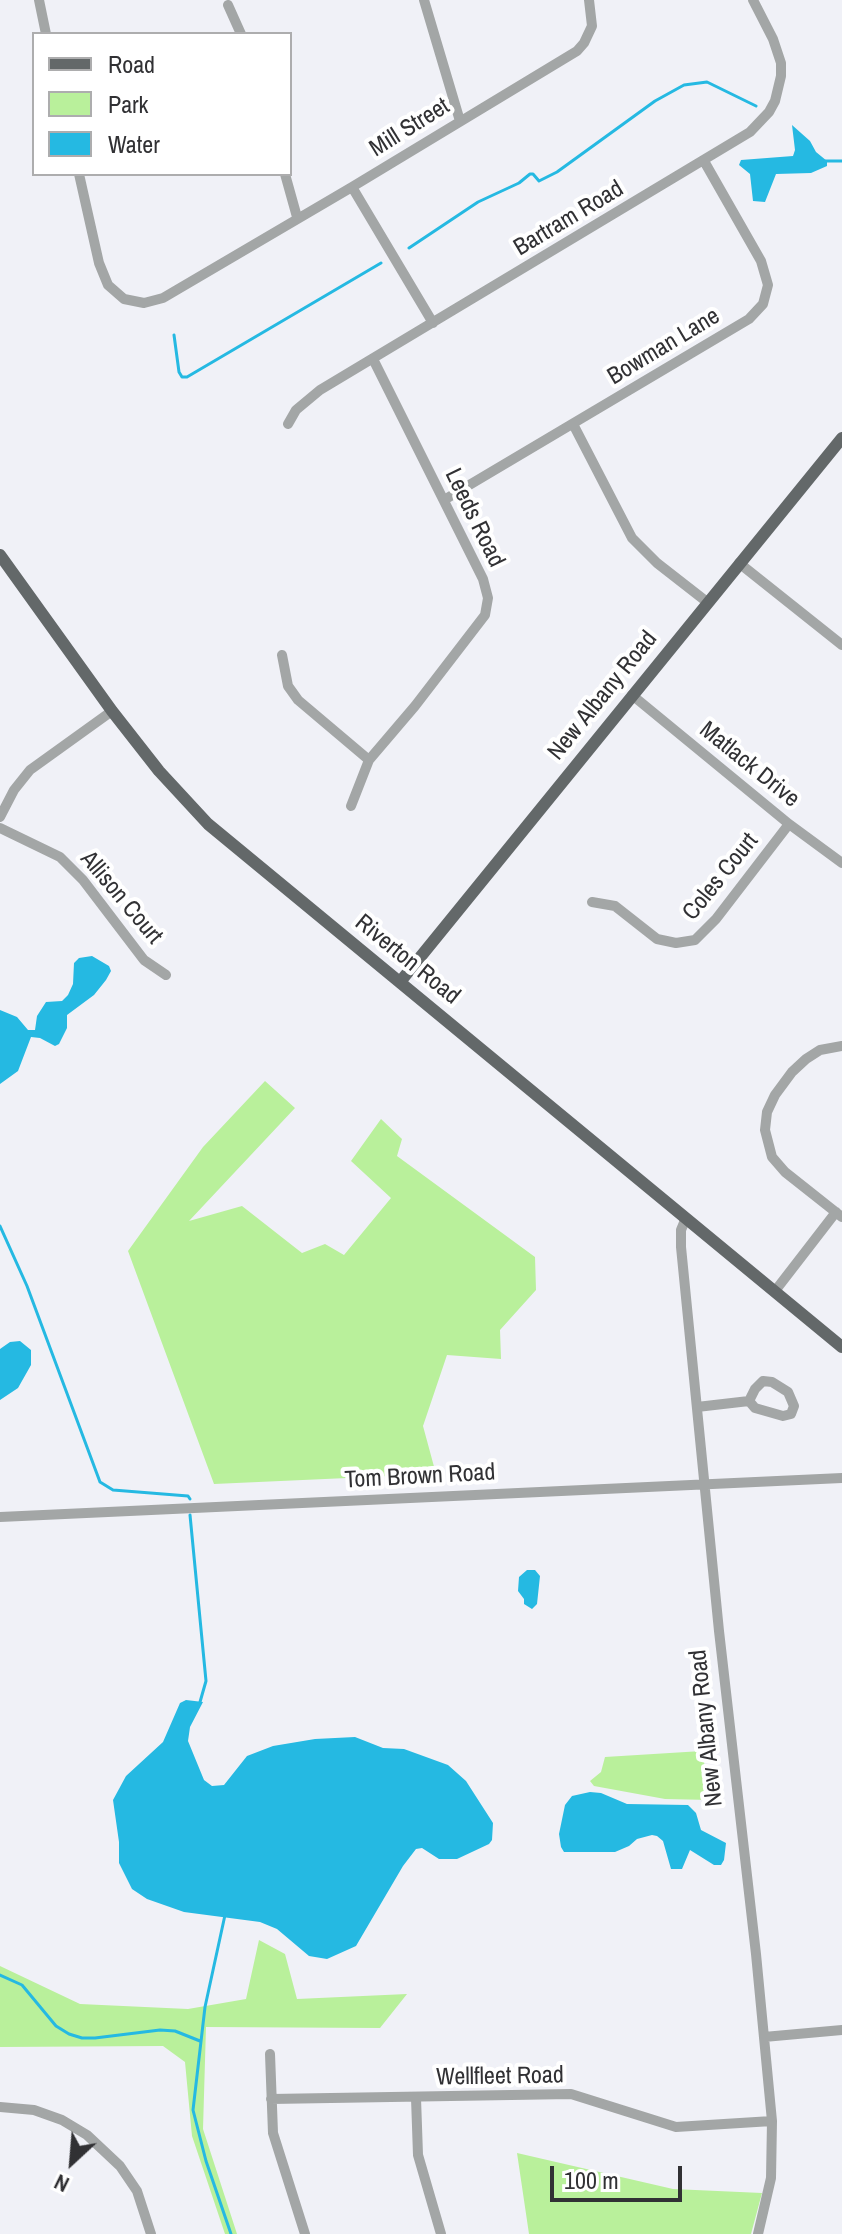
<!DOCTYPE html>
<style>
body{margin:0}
#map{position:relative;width:842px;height:2234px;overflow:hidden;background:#f0f1f7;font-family:"Archivo Narrow",sans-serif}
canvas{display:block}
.legend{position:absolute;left:32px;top:32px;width:260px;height:144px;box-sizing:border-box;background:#fff;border:2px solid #adadae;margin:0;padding:10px 14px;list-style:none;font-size:24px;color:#313134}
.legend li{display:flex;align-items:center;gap:16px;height:40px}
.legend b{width:40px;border:2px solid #adadae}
.north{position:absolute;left:32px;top:2122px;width:80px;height:80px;-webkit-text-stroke:6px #fff;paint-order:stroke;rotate:206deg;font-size:22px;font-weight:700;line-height:32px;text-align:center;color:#313134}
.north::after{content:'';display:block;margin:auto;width:28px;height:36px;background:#313134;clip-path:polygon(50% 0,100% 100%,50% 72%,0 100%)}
.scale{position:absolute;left:550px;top:2166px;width:132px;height:36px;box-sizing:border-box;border:4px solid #313134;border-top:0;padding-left:10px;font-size:24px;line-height:28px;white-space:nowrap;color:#313134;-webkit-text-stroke:6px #fff;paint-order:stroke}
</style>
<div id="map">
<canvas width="842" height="2234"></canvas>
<ul class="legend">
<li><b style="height:10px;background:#636869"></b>Road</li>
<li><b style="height:22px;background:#b9f09b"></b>Park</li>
<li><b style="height:22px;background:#25b9e2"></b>Water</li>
</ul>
<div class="north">N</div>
<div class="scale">100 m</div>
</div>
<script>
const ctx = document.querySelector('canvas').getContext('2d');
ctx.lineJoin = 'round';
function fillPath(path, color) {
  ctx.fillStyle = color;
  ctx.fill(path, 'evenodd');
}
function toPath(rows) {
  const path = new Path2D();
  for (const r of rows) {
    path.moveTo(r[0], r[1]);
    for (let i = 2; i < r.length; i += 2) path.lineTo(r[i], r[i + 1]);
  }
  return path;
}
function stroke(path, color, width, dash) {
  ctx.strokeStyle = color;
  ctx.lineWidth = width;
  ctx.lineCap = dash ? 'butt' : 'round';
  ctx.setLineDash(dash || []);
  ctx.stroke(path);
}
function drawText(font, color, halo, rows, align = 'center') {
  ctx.font = font + ' "Archivo Narrow",sans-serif';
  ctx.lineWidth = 8;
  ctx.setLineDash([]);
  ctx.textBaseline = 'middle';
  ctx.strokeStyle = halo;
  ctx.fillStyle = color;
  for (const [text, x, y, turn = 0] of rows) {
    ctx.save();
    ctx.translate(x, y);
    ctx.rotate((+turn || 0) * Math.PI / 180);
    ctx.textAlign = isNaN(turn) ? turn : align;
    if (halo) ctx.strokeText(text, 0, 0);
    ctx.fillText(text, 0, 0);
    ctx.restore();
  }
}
fillPath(toPath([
 [265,1081,295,1108,189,1221,242,1206,302,1253,325,1244,344,1255,391,1198,351,1161,381,1119,402,1139,397,1156,535,1257,536,1290,500,1330,501,1359,447,1355,423,1426,436,1474,214,1484,128,1251,203,1147],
 [702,1751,711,1800,665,1799,594,1786,590,1781,601,1772,605,1757],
 [259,1940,285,1954,297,1999,407,1994,380,2028,206,2027,203,2129,237,2234,225,2234,192,2136,185,2062,163,2046,0,2047,0,1966,80,2004,188,2009,246,1999],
 [517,2153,673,2189,762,2193,751,2234,529,2234]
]), '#b9f09b');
fillPath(toPath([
 [792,125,810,141,816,152,827,161,827,166,811,173,776,174,765,202,753,201,750,174,739,165,741,160,793,156,795,150],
 [92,956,109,966,111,971,106,980,94,995,67,1015,67,1028,59,1044,55,1046,40,1038,31,1037,18,1071,0,1084,0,1010,17,1017,28,1030,35,1030,37,1016,46,1002,62,1001,68,995,73,984,74,963,79,958],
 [20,1341,31,1350,31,1365,18,1388,0,1400,0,1349,10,1342],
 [527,1570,535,1570,540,1576,537,1604,532,1609,524,1604,524,1599,518,1591,519,1577],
 [186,1700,203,1702,190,1727,188,1741,204,1780,212,1786,224,1785,247,1756,273,1746,315,1739,355,1737,383,1748,404,1749,448,1765,466,1781,493,1823,492,1840,489,1844,457,1859,439,1859,422,1848,416,1849,403,1866,356,1946,327,1959,309,1956,277,1929,260,1922,184,1912,147,1899,132,1889,119,1863,119,1842,113,1800,126,1776,163,1742,180,1703],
 [590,1792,601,1793,627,1804,688,1805,696,1813,701,1830,726,1843,724,1860,721,1865,714,1865,690,1850,682,1869,671,1869,663,1841,657,1836,652,1835,637,1839,629,1846,615,1852,564,1852,561,1847,559,1834,565,1805,572,1796]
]), '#25b9e2');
stroke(toPath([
 [825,161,842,161],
 [409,248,478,202,519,183,530,174,533,174,539,181,557,172,655,101,684,85,707,82,756,106],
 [174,335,179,372,182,377,187,377,381,263],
 [0,1226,27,1286,100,1482,113,1490,188,1496,190,1499],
 [190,1515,206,1681,200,1702],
 [225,1915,205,2007,193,2110,206,2161,231,2234],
 [0,1975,22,1985,56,2026,69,2034,82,2038,95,2038,160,2030,175,2031,200,2041]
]), '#25b9e2', 3);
stroke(toPath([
 [39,0,46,34],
 [424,0,460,121],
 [228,5,241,34],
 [79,174,99,263,108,285,124,299,144,303,163,298,352,187,577,51,584,43,592,26,589,0],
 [285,174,297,217],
 [352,187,433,323],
 [288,424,296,410,320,390,750,132,769,112,775,101,781,76,781,63,773,39,753,0],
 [573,424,632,538,657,563,707,602],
 [444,500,749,319,763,304,768,285,761,261,704,161],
 [739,563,842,645],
 [282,655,288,686,298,700,369,760],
 [632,695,789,824,842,863],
 [351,806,369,760,415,706,485,615,488,598,483,579,373,359],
 [0,817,14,790,30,770,112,711],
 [0,828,60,857,83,880,144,960,166,975],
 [592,902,615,906,657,939,676,943,695,940,716,919,789,824],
 [842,1046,820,1050,806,1059,792,1072,775,1095,767,1112,765,1130,772,1157,785,1172,842,1217],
 [686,1218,681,1230,681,1247,719,1631,756,1954,772,2121,771,2178,758,2234],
 [775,1291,836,1212],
 [697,1407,749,1401,755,1389,763,1381,772,1382,788,1392,794,1406,791,1414,783,1416,755,1408,749,1401],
 [0,1517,842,1478],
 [764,2037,842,2030],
 [270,2054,273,2133,305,2234],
 [416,2098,418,2155,441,2234],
 [271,2099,571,2094,676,2127,772,2121],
 [0,2107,34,2110,62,2120,87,2135,120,2166,137,2191,151,2234]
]), '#a3a6a6', 10);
stroke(toPath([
 [0,555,112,711,159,771,208,824,842,1347],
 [400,982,842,438]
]), '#636869', 12);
drawText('24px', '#313134', '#fff', [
 ["Mill Street",410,128,-32],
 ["Bartram Road",569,219,-31],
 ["Bowman Lane",664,347,-31],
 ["Leeds Road",474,518,64],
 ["New Albany Road",603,696,-51],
 ["Matlack Drive",749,765,39],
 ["Coles Court",721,877,-51],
 ["Allison Court",121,898,50],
 ["Riverton Road",407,960,39],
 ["Tom Brown Road",420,1477,-3],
 ["New Albany Road",707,1728,-96],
 ["Wellfleet Road",500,2077,-1]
]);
</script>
